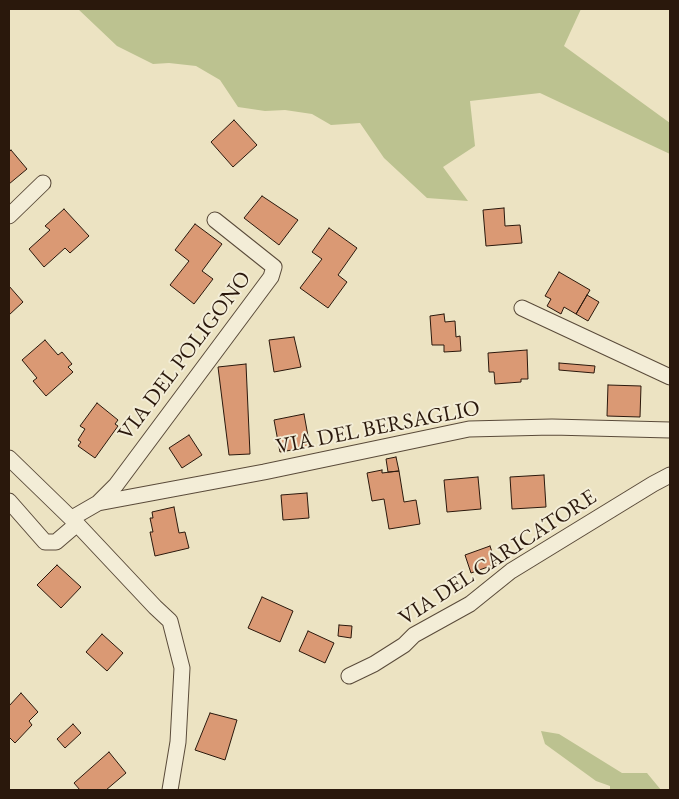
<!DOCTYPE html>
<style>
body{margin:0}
#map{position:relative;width:679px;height:799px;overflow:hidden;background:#ece3c2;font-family:"EB Garamond",serif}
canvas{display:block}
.frame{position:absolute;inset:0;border:10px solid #2a180c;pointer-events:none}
</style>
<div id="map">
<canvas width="679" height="799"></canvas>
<div class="frame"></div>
</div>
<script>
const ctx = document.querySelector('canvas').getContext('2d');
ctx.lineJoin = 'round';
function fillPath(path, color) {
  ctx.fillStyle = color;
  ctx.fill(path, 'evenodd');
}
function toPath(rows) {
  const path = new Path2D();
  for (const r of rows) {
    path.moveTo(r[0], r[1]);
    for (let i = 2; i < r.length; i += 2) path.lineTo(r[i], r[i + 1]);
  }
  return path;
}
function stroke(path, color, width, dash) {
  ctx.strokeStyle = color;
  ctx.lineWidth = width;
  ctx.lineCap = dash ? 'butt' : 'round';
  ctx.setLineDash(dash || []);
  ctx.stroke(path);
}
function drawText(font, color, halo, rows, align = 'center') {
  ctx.font = font + ' "EB Garamond",serif';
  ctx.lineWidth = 4;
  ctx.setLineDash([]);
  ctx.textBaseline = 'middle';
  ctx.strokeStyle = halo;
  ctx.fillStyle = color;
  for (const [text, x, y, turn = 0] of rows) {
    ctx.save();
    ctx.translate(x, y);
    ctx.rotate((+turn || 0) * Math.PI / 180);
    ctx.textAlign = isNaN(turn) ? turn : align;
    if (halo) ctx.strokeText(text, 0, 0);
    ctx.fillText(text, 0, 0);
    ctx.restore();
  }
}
fillPath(toPath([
 [78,9,581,9,564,46,670,123,670,154,540,93,470,101,475,146,443,167,468,201,427,198,384,158,360,123,331,125,312,114,285,110,265,111,238,107,220,80,196,66,169,63,153,64,117,46],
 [541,731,559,734,622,773,647,773,661,790,610,790,610,786,596,781,545,744]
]), '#bcc290');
const building = toPath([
 [234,120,257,145,233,167,211,142,234,120],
 [11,150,27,169,9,184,9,152,11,150],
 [262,196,298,220,279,245,244,218,262,196],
 [504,208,505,226,520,225,522,243,486,246,483,210,504,208],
 [64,209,89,236,70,253,65,248,44,267,29,249,50,230,45,226,64,209],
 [195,224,222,244,202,271,213,279,194,304,170,285,189,261,175,250,195,224],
 [329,228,357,248,338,275,347,282,328,308,300,288,322,259,312,252,329,228],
 [559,272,590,290,576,314,564,307,561,314,547,306,551,299,545,296,559,272],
 [9,286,23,302,9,315,9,286],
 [587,295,599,302,588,321,576,314,587,295],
 [444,314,445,322,455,321,456,337,460,336,461,351,444,352,444,345,432,345,430,316,444,314],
 [294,337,301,367,274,372,269,340,294,337],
 [45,340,58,355,62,352,72,364,68,367,73,372,46,396,33,381,37,378,22,360,45,340],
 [527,350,528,379,521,379,521,382,495,384,494,372,489,372,488,353,527,350],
 [559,363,595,366,594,373,559,370,559,363],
 [246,364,250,454,229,455,218,367,246,364],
 [608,385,641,386,640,417,607,416,608,385],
 [97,403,118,420,115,424,118,426,95,458,78,446,81,442,78,440,85,429,80,426,97,403],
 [304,414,310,447,280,452,274,420,304,414],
 [189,435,202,455,182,468,169,448,189,435],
 [396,457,399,471,388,472,386,459,396,457],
 [382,470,382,473,399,471,404,502,416,500,420,524,389,529,384,499,372,501,367,473,382,470],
 [544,475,546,507,512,509,510,477,544,475],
 [478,477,481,509,447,512,444,480,478,477],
 [307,493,309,518,283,520,281,495,307,493],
 [174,507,179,533,185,532,189,548,155,556,150,532,153,532,150,518,153,518,152,512,174,507],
 [490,546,496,564,471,573,465,555,490,546],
 [57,565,81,587,61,608,37,585,57,565],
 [262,597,293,611,280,642,248,628,262,597],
 [339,625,352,626,351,638,338,636,339,625],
 [308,631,334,643,325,663,299,651,308,631],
 [102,634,123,653,107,671,86,652,102,634],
 [21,693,38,712,29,721,32,725,15,743,9,737,9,706,21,693],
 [210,713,237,720,225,760,195,750,210,713],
 [73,724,81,733,65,748,57,739,73,724],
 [109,752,126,773,106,790,80,790,74,783,109,752]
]);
fillPath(building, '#da9974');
stroke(building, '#2a180c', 1);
const minor = toPath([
 [9,216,43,183],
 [522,308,670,377],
 [9,458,77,524,155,607,170,621,182,668,178,742,170,790],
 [9,501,45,542,56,542,77,524],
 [98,503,264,472,469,429,552,427,670,430],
 [72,518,98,503,116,485,271,277,274,267,215,220],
 [349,676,374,664,404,645,414,635,470,604,511,571,653,484,670,475]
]);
stroke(minor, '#5a4b3a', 17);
stroke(minor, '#f3edd7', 15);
drawText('22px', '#2a180c', '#f3edd7', [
 ["VIA DEL POLIGONO",185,356,-53],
 ["VIA DEL BERSAGLIO",378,428,-11],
 ["VIA DEL CARICATORE",498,558,-33]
]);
</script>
